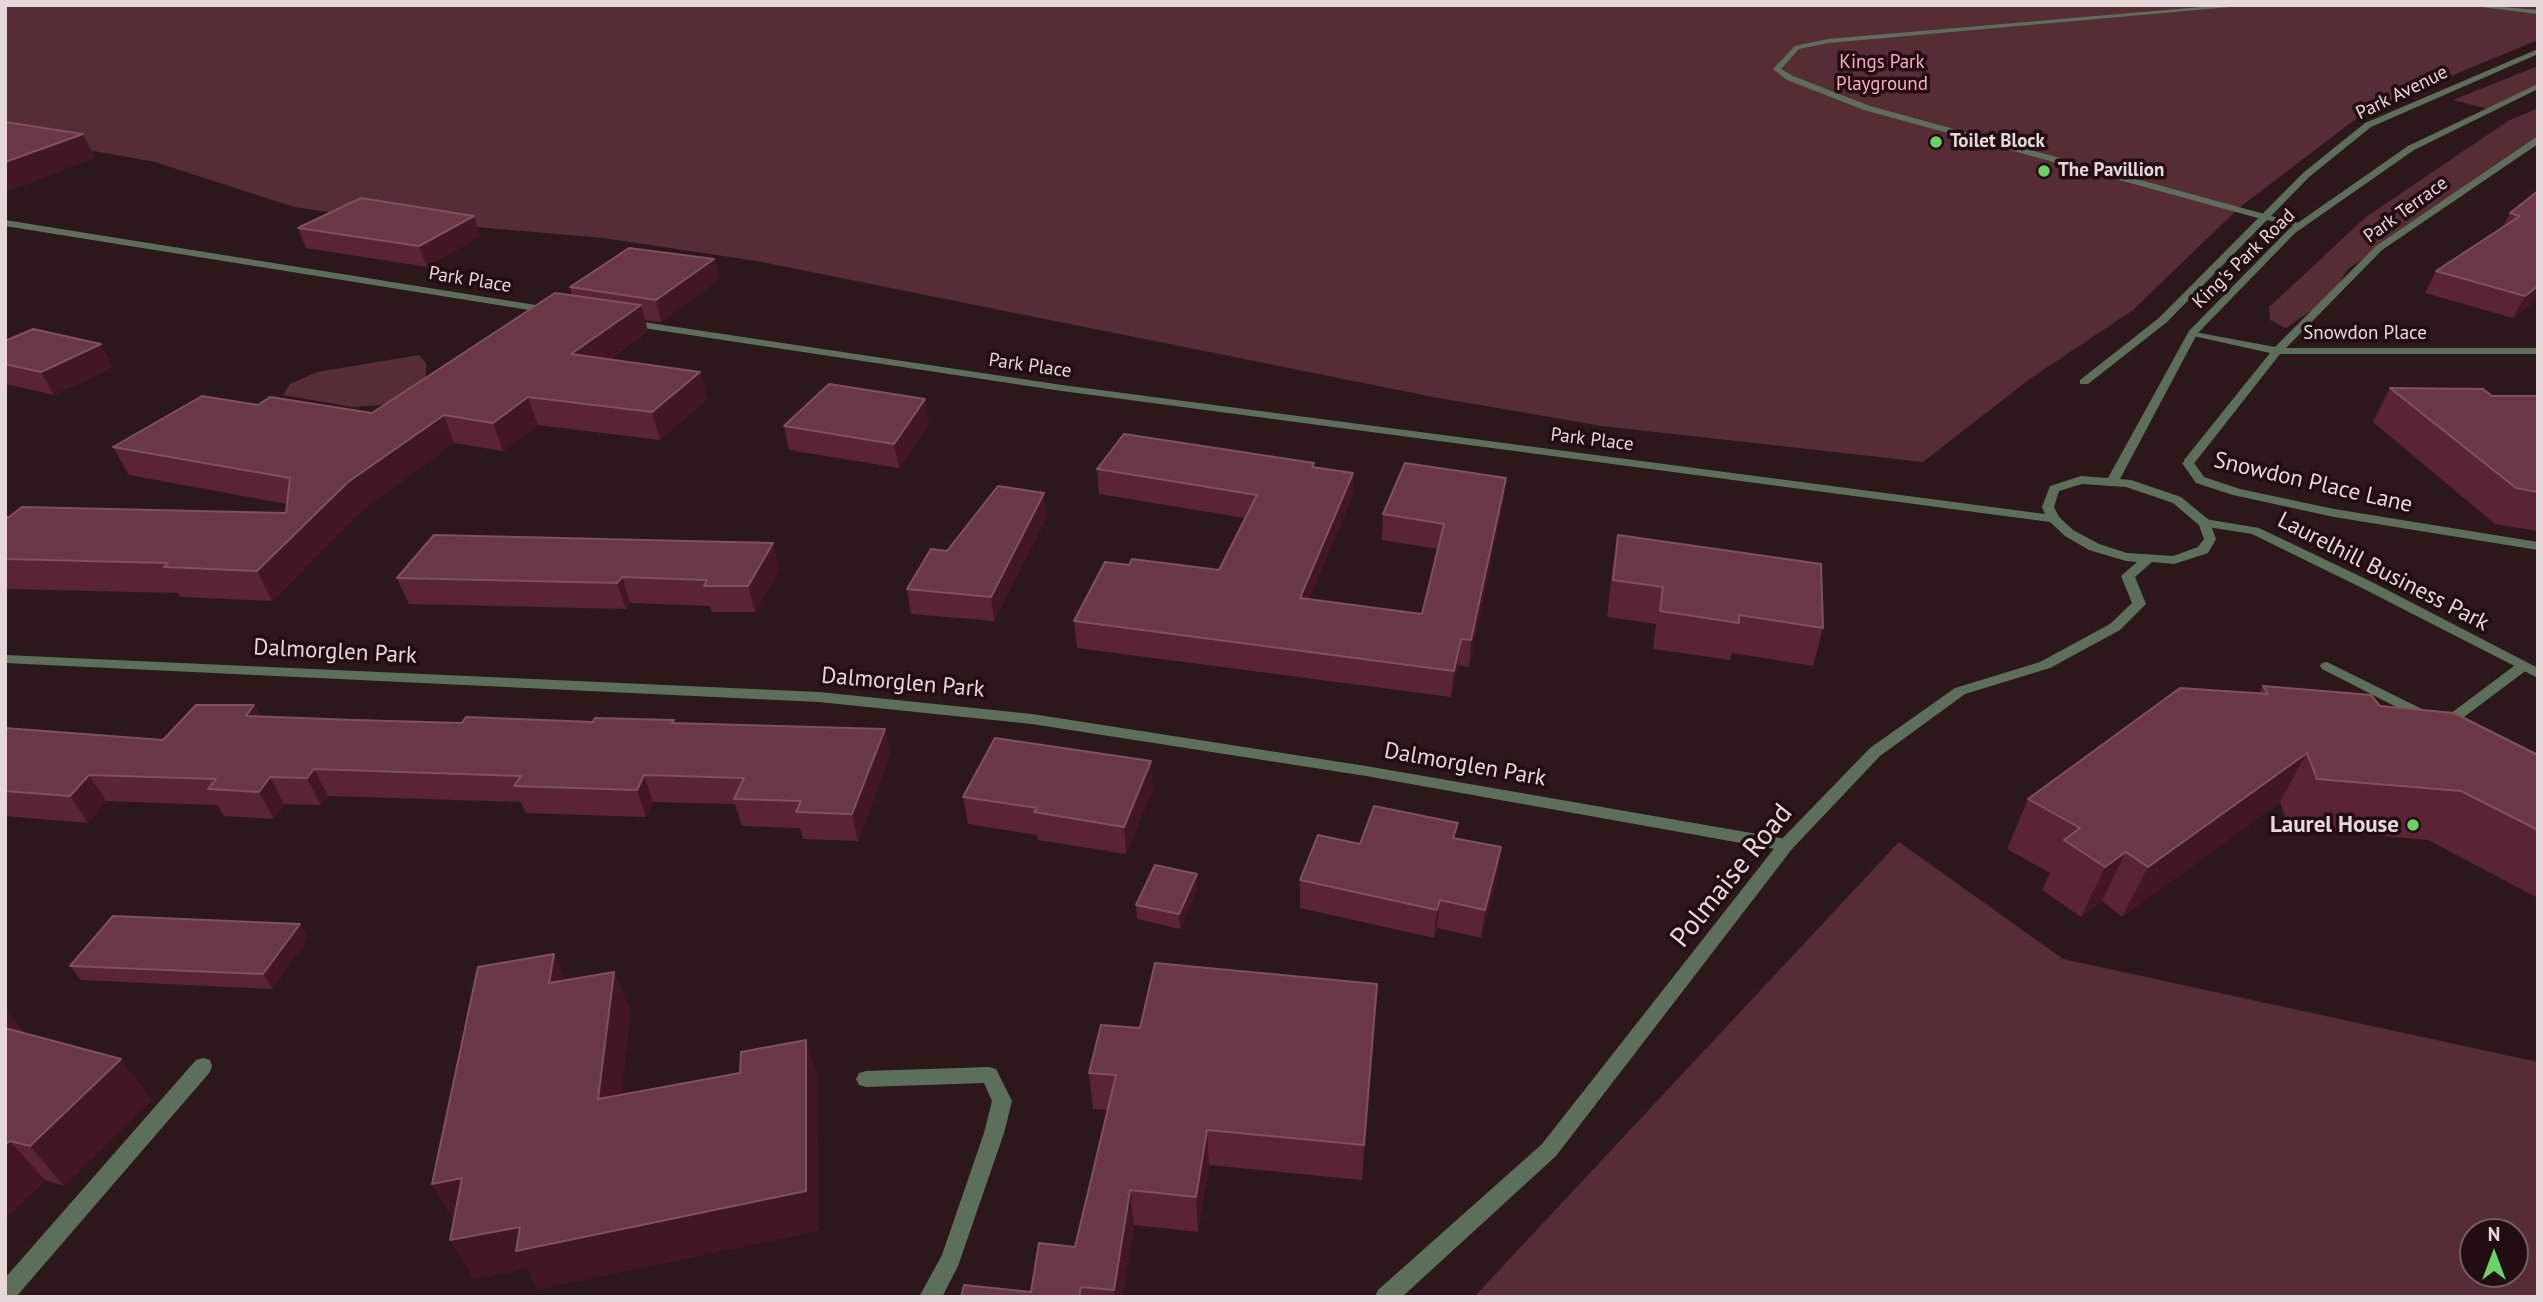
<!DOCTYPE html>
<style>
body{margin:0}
#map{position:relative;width:2543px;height:1302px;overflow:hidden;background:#2c181b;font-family:"PT Sans",sans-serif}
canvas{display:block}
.frame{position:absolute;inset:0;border:7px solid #e6d7d9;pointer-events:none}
.north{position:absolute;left:2459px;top:1218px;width:70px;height:70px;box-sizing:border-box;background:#220e12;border:2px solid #705e62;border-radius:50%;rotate:0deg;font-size:19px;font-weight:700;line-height:28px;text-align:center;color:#e6d7d9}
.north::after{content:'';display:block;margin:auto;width:24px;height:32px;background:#68d465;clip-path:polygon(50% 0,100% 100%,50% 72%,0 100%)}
</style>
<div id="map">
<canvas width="2543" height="1302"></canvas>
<div class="frame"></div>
<div class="north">N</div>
</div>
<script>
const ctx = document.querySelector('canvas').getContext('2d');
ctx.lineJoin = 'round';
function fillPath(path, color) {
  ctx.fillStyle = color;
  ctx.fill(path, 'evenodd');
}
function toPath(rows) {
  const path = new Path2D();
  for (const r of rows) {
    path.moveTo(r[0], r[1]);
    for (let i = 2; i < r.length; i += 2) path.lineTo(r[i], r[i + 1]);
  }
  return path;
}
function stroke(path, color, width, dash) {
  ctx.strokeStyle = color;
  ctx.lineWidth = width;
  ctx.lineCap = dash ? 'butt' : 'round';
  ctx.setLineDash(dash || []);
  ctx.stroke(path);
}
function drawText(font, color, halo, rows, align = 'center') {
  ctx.font = font + ' "PT Sans",sans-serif';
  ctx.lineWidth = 7;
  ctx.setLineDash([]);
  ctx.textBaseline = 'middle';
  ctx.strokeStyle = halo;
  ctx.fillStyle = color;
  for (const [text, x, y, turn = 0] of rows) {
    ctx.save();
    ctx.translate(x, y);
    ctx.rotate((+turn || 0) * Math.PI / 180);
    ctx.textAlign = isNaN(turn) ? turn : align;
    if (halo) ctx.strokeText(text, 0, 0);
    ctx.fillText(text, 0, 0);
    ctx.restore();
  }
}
fillPath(toPath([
 [5,5,2538,5,2538,40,2366,111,2239,208,2133,310,2031,378,1923,462,1602,426,1433,397,757,261,603,238,362,217,294,207,155,162,5,135],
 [2538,66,2538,88,2488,109,2453,100],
 [2538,108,2538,140,2348,269,2330,297,2286,328,2270,320,2269,307,2366,217,2508,121],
 [419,355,426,363,426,376,406,395,381,405,352,407,283,395,290,384,317,372],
 [1899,842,2063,959,2538,1062,2538,1297,1474,1297],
 [2515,1232,2515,1274,2473,1274,2473,1232]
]), '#562d34');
fillPath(toPath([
 [2224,5,2253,5,1828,43,1799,49,1781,69,1793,76,1870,106,2268,215,2269,217,2265,220,1864,110,1787,80,1773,69,1795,46,1828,39,2224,5],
 [2478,5,2538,10,2538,14,2481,7,2478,5],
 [2188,459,2192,460,2204,477,2240,489,2334,509,2538,542,2538,550,2334,517,2233,495,2196,483,2182,463,2188,459],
 [2327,662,2430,713,2432,716,2430,719,2420,719,2322,669,2320,666,2322,663,2327,662],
 [2523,662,2528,663,2530,666,2528,669,2448,729,2438,729,2436,726,2438,723,2518,663,2523,662],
 [203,1058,210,1060,212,1066,210,1072,16,1297,5,1297,5,1278,196,1060,203,1058],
 [989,1067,996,1069,1012,1101,1004,1133,958,1266,942,1297,919,1297,942,1255,984,1133,992,1101,984,1083,866,1087,859,1085,856,1079,859,1073,866,1071,989,1067]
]), '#5c6f5b');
fillPath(toPath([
 [2538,49,2538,54,2371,127,2309,177,2271,216,2303,224,2303,228,2267,220,2167,322,2088,384,2080,384,2080,380,2159,318,2303,173,2365,123,2538,49],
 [2535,138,2538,138,2538,144,2382,250,2286,348,2538,348,2538,354,2280,354,2192,466,2184,466,2184,460,2270,353,2189,335,2189,331,2275,347,2376,246,2535,138],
 [2205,519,2259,528,2370,581,2538,668,2538,678,2360,587,2252,534,2201,526,2199,523,2205,519],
 [5,655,819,692,1032,714,1366,766,1786,839,1792,841,1794,845,1792,849,1786,851,1366,776,1032,724,819,702,5,663,5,655]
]), '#5c6f5b');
fillPath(toPath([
 [2538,84,2538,89,2414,150,2295,233,2197,334,2120,479,2131,480,2181,497,2209,520,2216,539,2208,553,2174,564,2152,562,2135,577,2146,604,2120,630,2050,668,1965,694,1880,756,1792,849,1556,1156,1402,1297,1375,1297,1378,1290,1542,1144,1780,841,1870,748,1955,688,2040,662,2110,624,2132,603,2121,576,2137,562,2126,561,2089,550,2065,536,2050,522,1062,391,630,326,625,323,630,320,1062,385,2045,514,2042,507,2050,486,2081,476,2108,478,2189,331,2289,229,2408,146,2538,84],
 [2082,484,2126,487,2173,503,2199,525,2204,539,2198,547,2173,556,2127,553,2099,544,2073,530,2059,517,2054,507,2059,491,2082,484],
 [5,220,548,307,553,310,548,313,5,226,5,220]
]), '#5c6f5b');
fillPath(toPath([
 [2538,191,2538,299,2513,318,2425,293,2436,271,2503,227,2510,213],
 [298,228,480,236,427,267,306,248],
 [714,259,719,280,661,322,645,320,648,331,609,360,700,372,707,399,660,440,538,425,503,451,454,443,361,511,272,601,180,597,178,593,5,589,5,517,286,513,287,504,129,475,113,447,258,405,372,413,572,295,570,287],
 [5,341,113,367,54,395,5,384],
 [2390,388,2492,396,2538,396,2538,531,2495,524,2373,422],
 [929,423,899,468,789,450,784,426],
 [1314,467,1353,473,1352,497,1309,599,1422,614,1438,549,1382,540,1383,514,1506,478,1503,503,1469,667,1458,665,1451,697,1077,648,1074,621,1129,565,1219,570,1245,518,1099,494,1097,469],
 [1047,516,994,621,911,614,907,589,947,551],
 [1618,535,1823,628,1813,666,1732,653,1730,660,1653,649,1656,624,1607,617,1612,572],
 [773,543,779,569,755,612,712,612,710,606,630,603,626,609,409,604,397,578],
 [2263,686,2538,755,2538,898,2428,840,2289,828,2280,802,2122,917,2102,901,2081,917,2042,890,2050,873,2007,849,2028,799,2259,693],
 [254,705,260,716,462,723,593,722,885,729,890,755,858,841,803,839,800,828,742,826,735,804,653,802,646,817,526,813,521,802,328,796,321,805,284,804,274,819,224,816,217,805,106,801,88,823,5,816,5,728,163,740],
 [1153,788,1126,854,1038,840,1037,835,968,824,963,797],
 [1456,838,1498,875,1481,938,1437,928,1434,938,1300,908,1300,880,1360,844],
 [1197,888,1180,929,1137,919,1136,905],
 [308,938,272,989,81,980,70,966],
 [1377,984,1362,1180,1209,1165,1198,1232,1134,1225,1122,1297,961,1297,1031,1292,1075,1247,1107,1110,1093,1109,1089,1073,1140,1028],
 [5,1010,24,1033,151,1100,64,1186,45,1180,5,1219]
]), '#5b2432');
fillPath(toPath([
 [83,134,95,158,9,191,5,183,5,162],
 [474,216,480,236,427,267,419,246],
 [714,259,719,280,661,322,656,300],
 [2538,286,2538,299,2513,318,2525,296],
 [641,305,648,331,579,381,571,354],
 [101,344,113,367,54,395,41,372],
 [700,372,707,399,660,440,652,412],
 [528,397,538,425,503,451,493,423],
 [925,399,929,423,899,468,894,444],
 [444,415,454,443,361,511,272,601,257,571,348,482],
 [1353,473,1352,497,1299,624,1300,598],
 [1506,478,1503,503,1469,667,1471,640],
 [1044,493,1047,516,994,621,991,597],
 [773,543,779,569,755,612,748,586],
 [622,577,630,603,626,609,617,583],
 [1461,639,1458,665,1451,697,1454,671],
 [254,705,268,732,246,716],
 [885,729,890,755,858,841,852,814],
 [2307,753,2280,802,2122,917,2148,867],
 [1151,761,1153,788,1126,854,1124,827],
 [314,769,328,796,321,805,307,778],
 [89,775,106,801,88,823,70,796],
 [644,775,653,802,646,817,637,790],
 [270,777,284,804,274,819,259,792],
 [1501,847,1498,875,1481,938,1485,910],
 [2126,852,2102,901,2081,917,2105,867],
 [1197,874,1197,888,1180,929,1179,914],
 [1440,900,1437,928,1434,938,1437,910],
 [300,924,308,938,272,989,263,974],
 [554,954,572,994,549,983],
 [614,972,631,1012,616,1139,598,1099],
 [6,1010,38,1050,5,1042],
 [806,1040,818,1080,819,1231,538,1290,527,1269,474,1280,450,1240,520,1227],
 [121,1059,151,1100,64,1186,30,1146],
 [1207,1130,1209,1165,1198,1232,1196,1197],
 [10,1141,45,1180,5,1219,5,1145],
 [462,1178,456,1224,432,1184],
 [1130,1190,1134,1225,1122,1297,1114,1297,1114,1290]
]), '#421721');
const building = toPath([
 [5,122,83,134,5,162,5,122],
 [2538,191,2538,286,2525,296,2436,271,2520,216,2510,213,2538,191],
 [361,198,474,216,419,246,298,228,361,198],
 [629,248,714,259,656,300,570,287,629,248],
 [555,293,641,305,571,354,700,372,652,412,528,397,493,423,444,415,348,482,257,571,164,567,168,563,5,559,5,517,9,517,22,507,286,513,290,478,113,447,202,396,258,405,270,397,372,413,555,293],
 [33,329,101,344,41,372,5,364,5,341,33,329],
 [829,384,925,399,894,444,784,426,829,384],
 [2390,388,2483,389,2492,396,2538,396,2538,492,2516,488,2390,388],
 [1124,434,1314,463,1312,467,1353,473,1300,598,1422,614,1444,524,1383,514,1405,463,1506,478,1471,640,1461,639,1454,671,1074,621,1105,562,1129,565,1132,559,1219,570,1257,495,1097,469,1124,434],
 [998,486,1044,493,991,597,907,589,931,549,947,551,998,486],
 [434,535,773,543,748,586,704,586,707,580,622,577,617,583,397,578,434,535],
 [1618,535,1821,564,1823,628,1739,615,1739,623,1660,611,1663,587,1613,580,1618,535],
 [2263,686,2371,695,2380,706,2454,713,2538,755,2538,830,2461,791,2317,779,2307,753,2148,867,2126,852,2105,867,2064,840,2080,828,2028,799,2180,688,2268,694,2263,686],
 [196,705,254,705,246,716,354,720,462,723,466,717,593,722,595,718,674,720,672,723,885,729,852,814,796,812,801,801,734,799,744,778,644,775,637,790,514,786,521,776,314,769,307,778,270,777,259,792,208,789,216,779,89,775,70,796,5,791,5,728,163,740,196,705],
 [995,738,1151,761,1124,827,1034,812,1037,808,963,797,995,738],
 [1374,806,1458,823,1453,838,1501,847,1485,910,1440,900,1437,910,1300,880,1318,835,1360,844,1374,806],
 [1155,865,1197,874,1179,914,1136,905,1155,865],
 [113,916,300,924,263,974,70,966,113,916],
 [554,954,549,983,614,972,598,1099,740,1073,741,1052,806,1040,806,1191,516,1251,520,1227,450,1240,462,1178,432,1184,478,967,554,954],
 [1155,963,1377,984,1364,1145,1207,1130,1196,1197,1130,1190,1114,1290,1081,1287,1079,1297,961,1297,964,1285,1031,1292,1039,1243,1075,1247,1116,1075,1089,1073,1101,1025,1140,1028,1155,963],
 [5,1028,121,1059,30,1146,10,1141,5,1145,5,1028]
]);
fillPath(building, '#6a3844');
stroke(building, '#7e515b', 2);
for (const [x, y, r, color] of [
 [1936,142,7,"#68d465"],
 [2044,171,7,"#68d465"],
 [2413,825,7,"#68d465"]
]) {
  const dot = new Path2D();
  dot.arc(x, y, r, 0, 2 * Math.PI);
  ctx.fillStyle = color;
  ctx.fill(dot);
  stroke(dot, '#220e12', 2.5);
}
drawText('19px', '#fcadb9', '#220e12', [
 ["Kings Park",1882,63],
 ["Playground",1882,85]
]);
drawText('19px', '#e6d7d9', '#220e12', [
 ["Park Avenue",2402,93,-26],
 ["Park Terrace",2406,210,-36],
 ["King's Park Road",2244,259,-44],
 ["Park Place",470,280,9],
 ["Snowdon Place",2365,334],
 ["Park Place",1030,366,8],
 ["Park Place",1592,440,7]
]);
drawText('bold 19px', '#e6d7d9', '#220e12', [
 ["Toilet Block",1950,142],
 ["The Pavillion",2058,171]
], 'left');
drawText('23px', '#e6d7d9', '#220e12', [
 ["Snowdon Place Lane",2313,483,13],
 ["Laurelhill Business Park",2383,572,27],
 ["Dalmorglen Park",335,652,3],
 ["Dalmorglen Park",903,683,5],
 ["Dalmorglen Park",1465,765,10]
]);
drawText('bold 23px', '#e6d7d9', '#220e12', [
 ["Laurel House",2399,825]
], 'right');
drawText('28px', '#e6d7d9', '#220e12', [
 ["Polmaise Road",1732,876,-51]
]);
</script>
